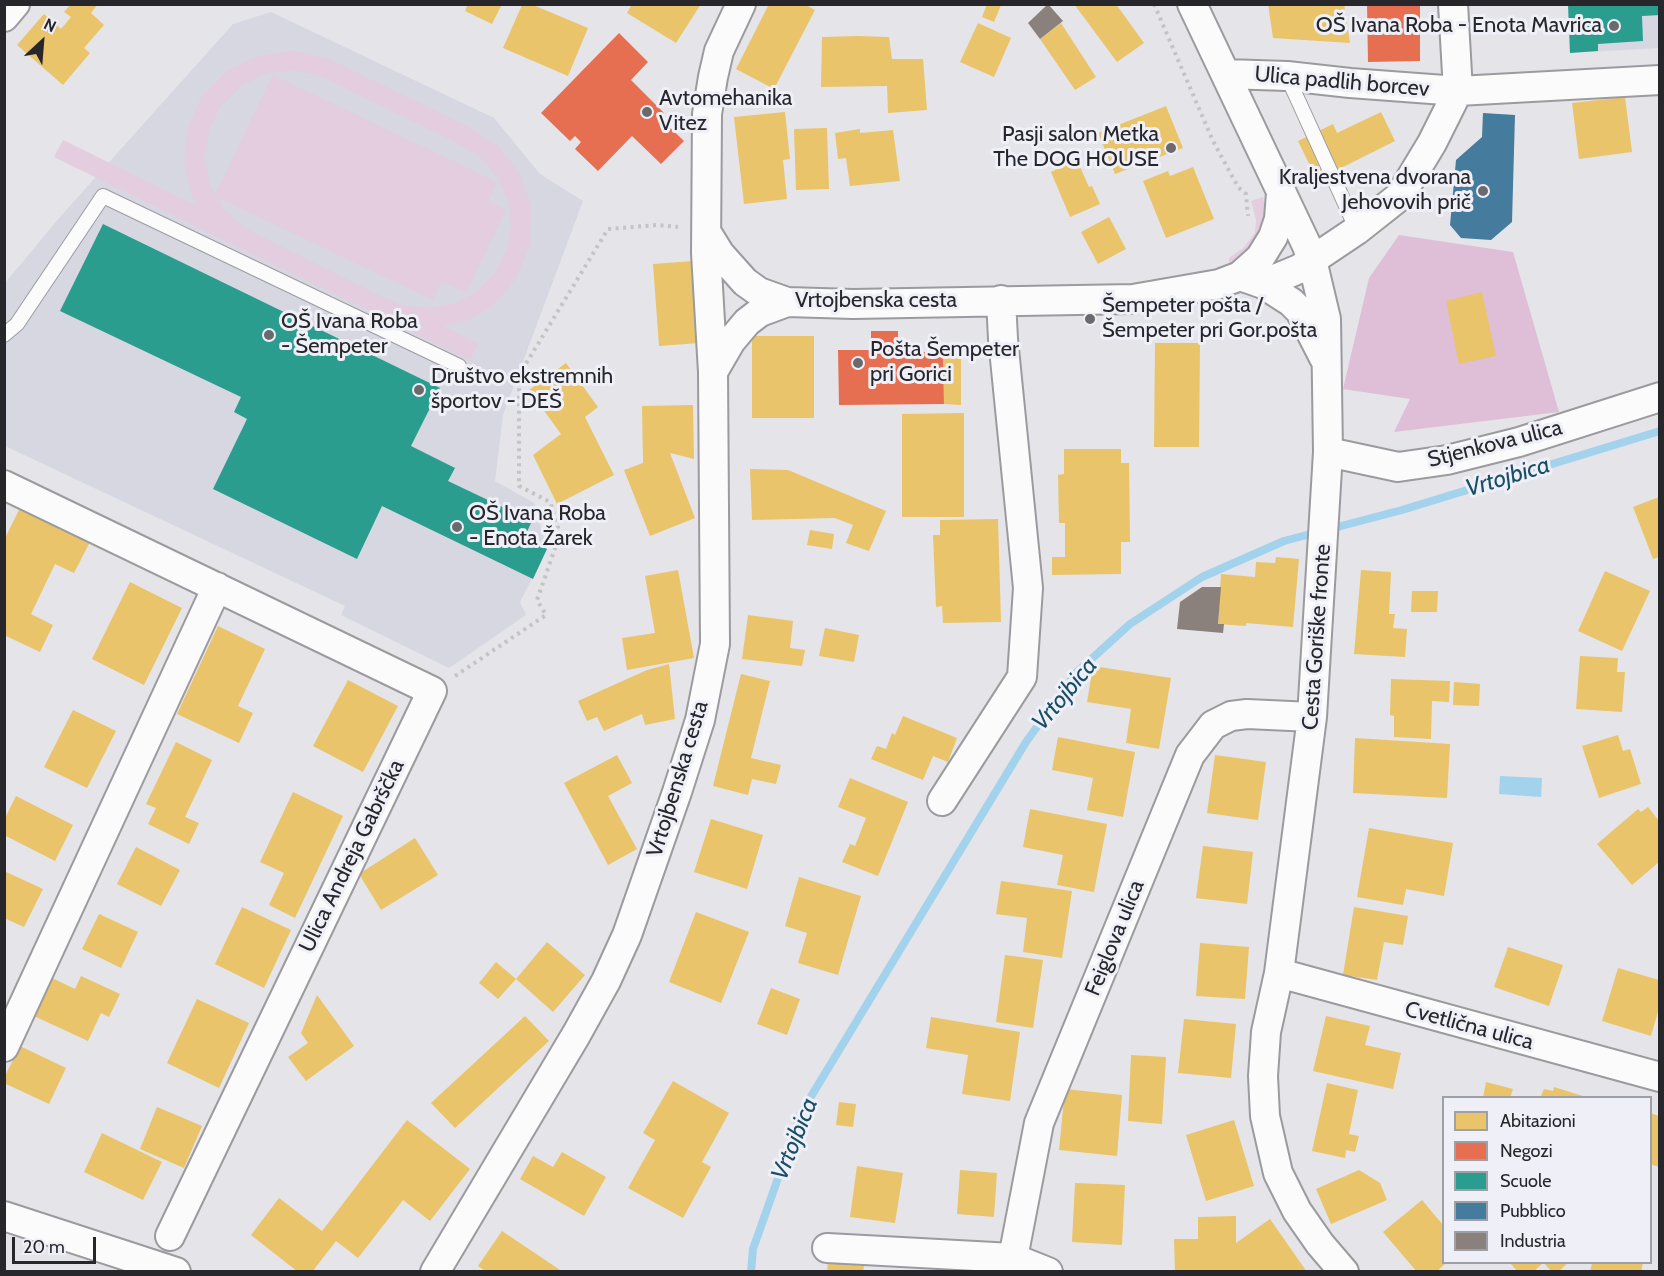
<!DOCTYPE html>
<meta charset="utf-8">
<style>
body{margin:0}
#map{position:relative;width:1664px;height:1276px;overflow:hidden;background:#e4e4e9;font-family:Cabin,sans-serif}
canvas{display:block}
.frame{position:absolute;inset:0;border:6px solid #27272b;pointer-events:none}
.legend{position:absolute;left:1442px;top:1096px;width:210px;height:168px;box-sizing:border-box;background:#efeff8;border:2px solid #9f9fa6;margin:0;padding:8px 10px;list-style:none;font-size:18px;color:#27272b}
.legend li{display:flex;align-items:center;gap:12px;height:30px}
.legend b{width:30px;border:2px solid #9f9fa6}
.north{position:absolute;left:12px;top:12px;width:60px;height:60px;-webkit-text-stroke:4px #efeff8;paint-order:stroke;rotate:26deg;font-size:16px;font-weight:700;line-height:24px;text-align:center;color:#27272b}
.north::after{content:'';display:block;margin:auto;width:21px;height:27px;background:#27272b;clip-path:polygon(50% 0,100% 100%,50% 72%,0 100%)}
.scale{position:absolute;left:12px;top:1237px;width:84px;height:27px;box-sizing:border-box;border:3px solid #27272b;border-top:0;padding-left:8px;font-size:18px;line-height:21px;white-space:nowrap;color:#27272b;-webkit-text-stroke:4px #efeff8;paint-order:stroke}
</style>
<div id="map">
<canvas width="1664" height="1276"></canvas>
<div class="frame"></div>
<ul class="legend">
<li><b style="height:16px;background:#e9c46a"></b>Abitazioni</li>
<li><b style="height:16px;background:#e76f51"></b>Negozi</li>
<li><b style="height:16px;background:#2a9d8f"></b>Scuole</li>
<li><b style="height:16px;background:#457b9d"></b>Pubblico</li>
<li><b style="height:16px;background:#8a817c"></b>Industria</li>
</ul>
<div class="north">N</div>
<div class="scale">20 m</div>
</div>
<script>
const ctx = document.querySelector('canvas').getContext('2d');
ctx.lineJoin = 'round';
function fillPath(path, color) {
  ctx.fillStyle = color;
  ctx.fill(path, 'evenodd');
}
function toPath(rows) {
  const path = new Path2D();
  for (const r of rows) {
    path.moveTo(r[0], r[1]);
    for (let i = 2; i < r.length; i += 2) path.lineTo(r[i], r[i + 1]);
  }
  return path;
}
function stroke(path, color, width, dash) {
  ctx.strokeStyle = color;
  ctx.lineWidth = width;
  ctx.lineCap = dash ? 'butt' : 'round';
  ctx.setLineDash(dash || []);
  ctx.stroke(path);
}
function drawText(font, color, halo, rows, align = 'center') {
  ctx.font = font + ' Cabin,sans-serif';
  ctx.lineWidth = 6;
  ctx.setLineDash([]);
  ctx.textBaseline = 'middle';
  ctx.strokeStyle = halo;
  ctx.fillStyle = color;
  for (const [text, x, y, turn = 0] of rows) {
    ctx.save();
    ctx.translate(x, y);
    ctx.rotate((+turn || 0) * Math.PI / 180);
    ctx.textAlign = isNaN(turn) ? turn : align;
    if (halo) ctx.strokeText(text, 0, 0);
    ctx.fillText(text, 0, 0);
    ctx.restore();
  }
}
fillPath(toPath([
 [1568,5,1659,5,1659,48,1570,53],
 [271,12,494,118,540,174,583,201,503,415,495,481,534,503,547,549,520,602,526,615,449,668,341,615,345,606,5,446,5,283,60,217,233,24]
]), '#d6d7e1');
fillPath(toPath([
 [294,51,329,59,467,126,497,145,520,174,531,208,530,244,517,277,494,305,466,321,443,326,478,344,470,360,54,157,63,140,197,206,193,198,185,167,187,131,201,98,226,72,258,56],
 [295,70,323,77,457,143,482,158,498,178,508,200,511,226,507,250,495,273,478,291,456,303,431,308,406,306,380,296,246,229,224,210,217,197,433,300,442,282,466,293,506,210,488,201,497,182,273,75,215,195,210,186,205,158,209,130,221,105,242,85,267,73],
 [1263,197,1266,213,1256,244,1233,265,1229,262,1229,258,1243,248,1255,233,1256,220,1251,201]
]), '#e3cdde');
fillPath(toPath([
 [1399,235,1513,252,1559,412,1394,432,1410,399,1343,389,1369,278]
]), '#debfd7');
fillPath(toPath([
 [1500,776,1542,778,1541,797,1499,794]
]), '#a3d2ec');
fillPath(toPath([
 [71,4,98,4,91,13,104,25,84,48,90,53,63,85,17,45,44,14,61,29,71,17,64,12],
 [468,4,497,4,501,6,492,24,465,11],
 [632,4,701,4,676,43,627,13],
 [769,4,804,4,815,10,774,89,736,69],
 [987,4,1001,5,994,22,982,17],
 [1074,4,1116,4,1144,43,1117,62],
 [1268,4,1344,4,1350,43,1273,38],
 [522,5,533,5,588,28,568,76,503,48],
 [978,23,1011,38,994,77,960,62],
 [1061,23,1096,77,1075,90,1040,39],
 [858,36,889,37,892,59,923,59,927,110,888,113,887,86,821,87,822,37],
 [1625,97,1632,152,1579,159,1572,103],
 [1166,106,1183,148,1115,174,1098,133],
 [785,112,790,159,783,160,787,199,744,204,734,117],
 [1381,112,1395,141,1317,180,1298,141,1333,124,1337,133],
 [827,128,829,189,796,190,794,129],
 [860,129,860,133,893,130,900,181,850,186,846,158,838,159,835,133],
 [1077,160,1089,187,1092,186,1100,204,1070,217,1051,172],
 [1193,167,1214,219,1166,238,1143,181,1168,171,1170,176],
 [1109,217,1126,249,1098,264,1081,232],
 [693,261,699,343,659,346,653,264],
 [1482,292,1496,356,1459,364,1446,301],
 [752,336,814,336,814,418,752,418],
 [1155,343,1200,343,1199,447,1154,447],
 [943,352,961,352,961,405,944,404],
 [566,363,598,407,585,417,614,475,557,504,533,455,561,434,529,390],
 [693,405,694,459,670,453,695,518,650,536,624,470,643,463,642,406],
 [964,413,964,517,902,517,902,414],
 [1064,449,1121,449,1121,463,1129,463,1130,542,1121,542,1121,574,1052,575,1052,557,1065,557,1065,523,1059,523,1058,475,1064,474],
 [750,469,788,470,886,511,869,551,846,543,853,525,835,518,752,520],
 [1659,497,1659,557,1653,559,1633,507],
 [20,508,90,542,74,573,55,564,31,614,53,625,40,652,4,635,4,540],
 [998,519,1001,622,943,623,942,606,936,607,933,535,940,535,940,520],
 [810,530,834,534,832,549,807,545],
 [1276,557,1299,559,1293,627,1246,623,1246,626,1218,624,1221,574,1255,577,1256,562,1275,563],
 [678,570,694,658,627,670,622,638,655,633,645,576],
 [1361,570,1391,572,1389,614,1395,614,1393,628,1407,629,1405,657,1354,654],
 [1605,571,1650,591,1622,651,1578,631],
 [130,582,182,608,144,685,92,659],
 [1412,591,1438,591,1437,612,1411,612],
 [748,615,793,621,790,648,805,650,802,666,742,659],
 [218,626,265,649,238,706,253,713,239,743,177,714],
 [825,628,859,635,854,662,819,656],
 [1580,656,1618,658,1617,672,1625,672,1622,712,1576,709],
 [669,664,675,719,645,725,642,714,604,731,597,717,587,721,578,701,647,670],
 [1093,666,1171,678,1159,749,1126,743,1131,709,1087,702],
 [741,674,770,681,751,758,781,765,776,784,752,779,748,795,713,786],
 [1391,679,1450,681,1449,702,1432,701,1431,739,1394,737,1394,716,1390,715],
 [348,680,398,706,363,772,313,746],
 [1454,682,1480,684,1479,706,1453,705],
 [73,710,116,731,87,788,44,767],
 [903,716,957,738,948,762,933,756,923,780,871,759,877,746,886,749,892,733,895,735],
 [1618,735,1623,751,1630,749,1641,784,1599,798,1582,746],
 [1058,737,1135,752,1123,817,1087,810,1093,778,1052,770],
 [1355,738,1450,744,1447,798,1353,793],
 [176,742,212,760,185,817,199,823,189,844,148,824,156,808,146,804],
 [617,755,632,783,608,796,637,849,608,865,564,783],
 [1215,755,1266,762,1258,820,1207,813],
 [850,778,908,802,878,876,842,862,850,844,855,846,866,818,838,807],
 [293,792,343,816,295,918,269,905,284,873,260,862],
 [16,796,73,825,55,861,4,835,4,820],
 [1648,807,1659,821,1659,862,1632,885,1597,844,1638,809,1641,812],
 [1030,809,1107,824,1094,892,1057,885,1063,855,1023,847],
 [711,819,763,835,747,889,694,872],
 [1369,828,1453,843,1444,896,1406,889,1403,905,1357,897],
 [415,838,438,875,381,910,359,874],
 [1203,846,1253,852,1247,904,1196,898],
 [136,847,180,870,161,906,117,884],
 [4,871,43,889,24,927,4,918],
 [799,877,861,896,838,975,798,963,807,933,785,926],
 [1001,881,1072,891,1062,958,1023,952,1027,918,996,914],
 [242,907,291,930,264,988,215,964],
 [1354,907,1408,916,1403,945,1384,942,1377,980,1343,975],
 [696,912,749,932,721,1003,669,982],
 [99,914,138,932,121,968,82,949],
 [547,942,585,975,553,1012,516,979,498,999,479,983,496,962,516,979],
 [1200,943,1249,947,1245,999,1196,996],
 [1508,947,1563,965,1549,1006,1494,987],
 [1005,955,1043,960,1033,1028,996,1022],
 [1618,968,1659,980,1659,1008,1651,1036,1602,1021],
 [81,976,120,994,109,1017,101,1013,88,1041,34,1016,52,978,75,989],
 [771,988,800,999,787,1035,757,1024],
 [317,995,354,1046,306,1081,288,1057,308,1043,301,1033],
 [197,999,249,1023,219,1088,167,1063],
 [525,1016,549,1041,455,1128,431,1103],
 [1326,1016,1370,1026,1365,1045,1401,1053,1393,1089,1313,1071],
 [931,1017,1020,1032,1010,1101,962,1094,968,1055,926,1048],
 [1184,1019,1236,1024,1231,1078,1178,1073],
 [20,1046,66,1068,49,1104,4,1083,4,1078],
 [1131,1055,1166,1057,1162,1124,1128,1121],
 [673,1081,729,1113,702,1162,711,1167,683,1218,628,1188,655,1140,643,1133],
 [1486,1082,1513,1089,1510,1098,1483,1098],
 [1327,1083,1358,1090,1349,1134,1359,1136,1355,1152,1346,1150,1345,1158,1312,1151],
 [1554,1087,1586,1097,1586,1098,1540,1098,1544,1089,1553,1091],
 [1065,1089,1122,1095,1117,1156,1059,1150],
 [839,1102,856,1104,853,1127,836,1125],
 [157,1107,202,1126,184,1168,140,1149],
 [1650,1113,1659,1116,1659,1167,1650,1164],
 [407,1120,470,1169,430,1221,403,1200,358,1258,336,1241,312,1272,298,1272,251,1235,279,1198,322,1231],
 [1234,1120,1254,1186,1206,1201,1186,1135],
 [102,1133,162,1162,143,1200,84,1172],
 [562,1152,606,1177,584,1216,520,1179,533,1156,553,1167],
 [857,1166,903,1173,895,1223,850,1217],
 [960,1170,997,1173,994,1217,957,1214],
 [1359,1170,1380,1183,1387,1200,1331,1224,1316,1189],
 [1075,1183,1125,1185,1122,1245,1072,1242],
 [1422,1200,1443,1225,1443,1263,1446,1263,1436,1272,1417,1272,1383,1232],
 [1236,1216,1236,1243,1270,1219,1307,1272,1175,1272,1174,1239,1198,1239,1198,1217],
 [502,1231,563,1272,487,1272,478,1266],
 [828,1262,864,1266,863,1272,827,1272],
 [1510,1263,1543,1263,1533,1272,1518,1272],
 [1544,1263,1568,1263,1558,1272,1552,1272],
 [1592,1263,1643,1263,1641,1272,1590,1272]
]), '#e9c46a');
fillPath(toPath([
 [1367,4,1420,4,1420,61,1368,62],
 [619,33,648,62,631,80,664,113,660,118,684,141,661,164,632,136,598,171,575,149,581,142,575,136,570,141,541,113],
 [871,331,898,331,898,352,943,352,944,404,839,405,838,350,871,350]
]), '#e76f51');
fillPath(toPath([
 [1568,4,1660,4,1660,15,1642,16,1643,41,1598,44,1598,51,1570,53],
 [103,224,440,388,411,446,455,468,448,481,532,521,524,538,547,549,533,579,382,506,357,559,213,489,247,419,234,412,241,397,60,311]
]), '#2a9d8f');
fillPath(toPath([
 [1483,113,1515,115,1512,222,1491,240,1461,238,1450,225,1456,160,1482,137]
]), '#457b9d');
fillPath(toPath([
 [1048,4,1063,21,1040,39,1028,23],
 [1202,587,1221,587,1218,624,1224,624,1223,633,1177,629,1180,602]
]), '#8a817c');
stroke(toPath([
 [751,1272,753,1249,801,1113,1026,742,1076,673,1130,624,1202,577,1284,541,1402,510,1660,431]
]), '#a3d2ec', 8);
const service = toPath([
 [1287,76,1357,230],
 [4,335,17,324,103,196,459,366]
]);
const minor = toPath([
 [1192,4,1307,246,1312,260,1326,319,1328,452,1312,717,1279,973,1266,1032,1263,1076,1265,1116,1278,1173,1297,1211,1320,1244,1344,1272],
 [4,17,15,4],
 [1226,74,1287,76,1350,83,1458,91,1660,80],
 [707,233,720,254,745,282,759,292,787,302,853,304,1133,299,1219,284,1240,276,1263,284,1291,302,1300,311,1324,358],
 [1240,276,1260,258,1273,237,1279,219,1281,193],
 [1263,284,1299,269,1357,230,1400,196,1432,143,1458,91,1453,4],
 [713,372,731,341,747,322,760,312,787,302],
 [1328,452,1398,467,1447,460,1519,442,1660,397],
 [4,485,432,691,170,1236],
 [942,801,1022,677,1028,588,1003,339,1001,300],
 [1279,973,1660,1077],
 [4,1047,217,587],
 [4,1216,176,1272],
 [827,1248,1013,1258,1048,1272],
 [1013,1258,1039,1123,1190,755,1213,725,1231,716,1247,714,1312,717],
 [435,1272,576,1035,606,981,627,935,677,792,700,720,715,644,713,372,706,253,707,114,713,77,719,51,741,4]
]);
stroke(service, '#9b9b9f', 16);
stroke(minor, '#9b9b9f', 32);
stroke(toPath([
 [1154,4,1213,141,1238,187,1246,194,1248,216],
 [455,676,546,615,537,600,560,534,550,502,519,486,519,375,608,229,657,225,678,227]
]), '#c4c4c5', 4, [3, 4.5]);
stroke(service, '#fbfbfc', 14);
stroke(minor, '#fbfbfc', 28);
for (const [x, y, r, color] of [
 [1614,26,6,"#69696e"],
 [647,112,6,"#69696e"],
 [1171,148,6,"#69696e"],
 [1483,191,6,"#69696e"],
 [1090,319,6,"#69696e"],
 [269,335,6,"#69696e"],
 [858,363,6,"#69696e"],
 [419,390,6,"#69696e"],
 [457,527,6,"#69696e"]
]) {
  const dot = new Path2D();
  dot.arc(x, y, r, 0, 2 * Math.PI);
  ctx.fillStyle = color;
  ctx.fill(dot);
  stroke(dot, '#efeff8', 2);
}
drawText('22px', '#27272b', '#efeff8', [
 ["OŠ Ivana Roba - Enota Mavrica",1602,26,"right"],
 ["Avtomehanika",659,99],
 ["Vitez",659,124],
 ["Pasji salon Metka",1159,135,"right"],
 ["The DOG HOUSE",1159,160,"right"],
 ["Kraljestvena dvorana",1471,178,"right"],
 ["Jehovovih prič",1471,203,"right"],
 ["Šempeter pošta /",1102,306],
 ["Šempeter pri Gor.pošta",1102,331],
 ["OŠ Ivana Roba",281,322],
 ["- Šempeter",281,347],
 ["Pošta Šempeter",870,350],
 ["pri Gorici",870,375],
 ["Društvo ekstremnih",431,377],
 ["športov - DEŠ",431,402],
 ["OŠ Ivana Roba",469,514],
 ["- Enota Žarek",469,539]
], 'left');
drawText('22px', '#27272b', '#efeff8', [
 ["Ulica padlih borcev",1342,82,5],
 ["Vrtojbenska cesta",876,301],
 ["Stjenkova ulica",1495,444,-14],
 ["Cesta Goriške fronte",1317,637,-86],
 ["Vrtojbenska cesta",678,779,-73],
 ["Ulica Andreja Gabrščka",352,856,-64],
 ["Feiglova ulica",1115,938,-68],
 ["Cvetlična ulica",1469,1026,15]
]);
drawText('italic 24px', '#184f66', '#efeff8', [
 ["Vrtojbica",1508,477,-17],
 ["Vrtojbica",1065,694,-50],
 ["Vrtojbica",795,1139,-68]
]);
</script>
